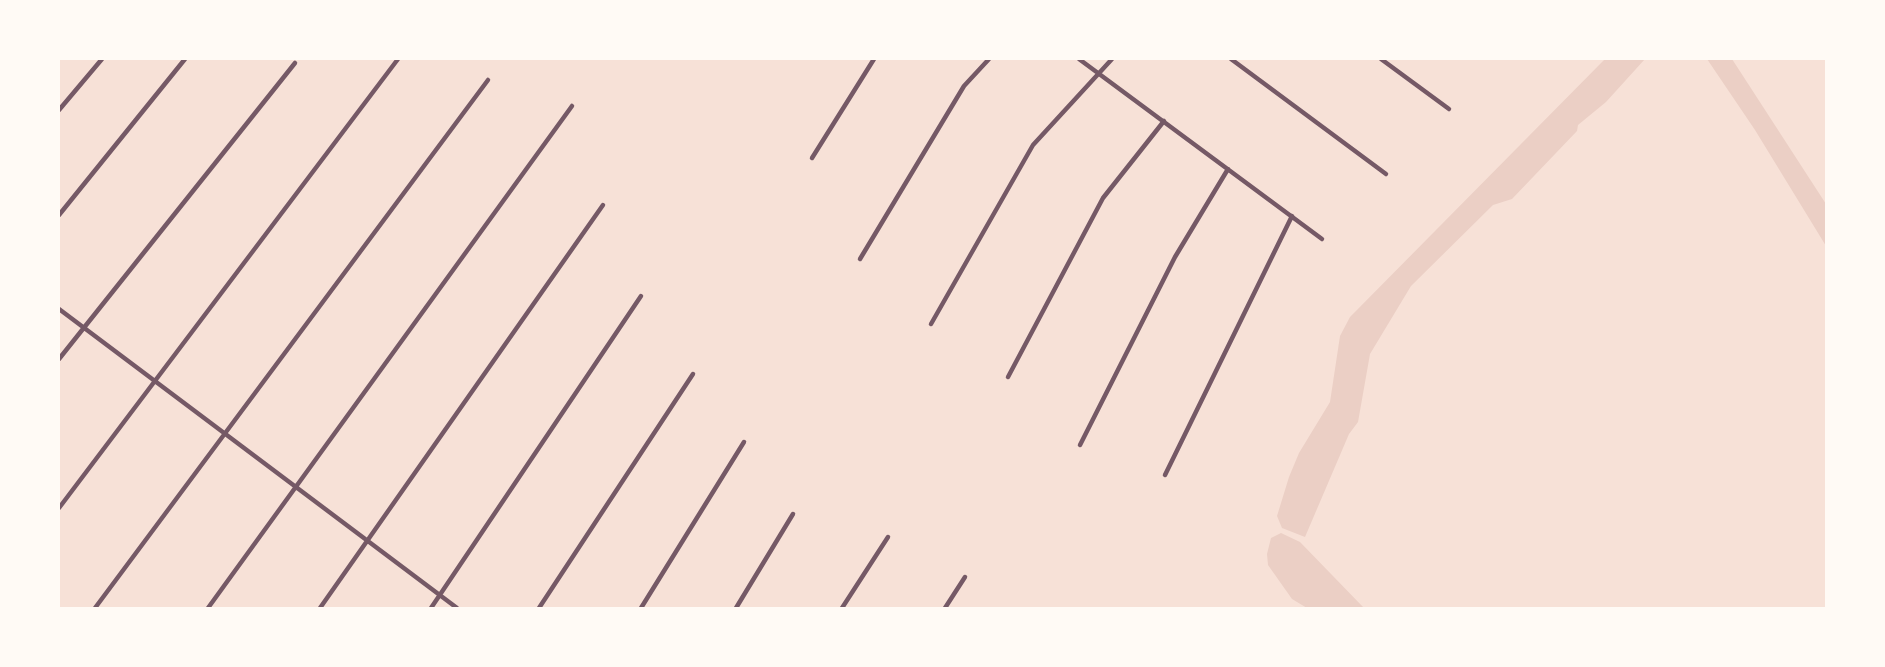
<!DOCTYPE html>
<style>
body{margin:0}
#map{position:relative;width:1885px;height:667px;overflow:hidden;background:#f7e1d7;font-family:Montserrat,sans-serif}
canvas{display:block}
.frame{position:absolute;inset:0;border:60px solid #fffaf5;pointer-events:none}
</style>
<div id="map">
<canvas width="1885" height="667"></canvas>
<div class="frame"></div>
</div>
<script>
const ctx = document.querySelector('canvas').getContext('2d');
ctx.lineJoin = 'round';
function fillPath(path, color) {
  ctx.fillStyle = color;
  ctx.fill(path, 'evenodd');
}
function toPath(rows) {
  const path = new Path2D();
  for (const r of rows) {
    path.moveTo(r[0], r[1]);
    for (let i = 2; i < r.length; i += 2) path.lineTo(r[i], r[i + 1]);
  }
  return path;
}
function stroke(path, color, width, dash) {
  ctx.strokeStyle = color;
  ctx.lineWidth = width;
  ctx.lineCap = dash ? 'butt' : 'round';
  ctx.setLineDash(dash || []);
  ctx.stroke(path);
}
fillPath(toPath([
 [1605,59,1645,59,1606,102,1578,125,1577,131,1512,199,1493,205,1411,286,1370,354,1358,422,1349,434,1305,537,1282,528,1277,516,1289,477,1299,453,1330,402,1340,336,1350,317],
 [1707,59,1732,59,1826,204,1826,246,1755,130],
 [1281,533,1300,542,1364,608,1307,608,1292,599,1268,565,1267,554,1271,538]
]), '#ebcfc5');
stroke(toPath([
 [1079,59,1322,239],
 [1231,59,1386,174],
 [1381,59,1449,109],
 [59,110,102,59],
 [812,158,874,59],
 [59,215,185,59],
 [860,259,964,86,989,59],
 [59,309,457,608],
 [931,324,1033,145,1112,59],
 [59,359,295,63],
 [1008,377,1103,198,1164,121],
 [1080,445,1175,257,1228,169],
 [1165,475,1292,216],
 [59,508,398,59],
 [95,608,488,80],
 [208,608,572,106],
 [320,608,603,205],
 [431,608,641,296],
 [539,608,693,374],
 [641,608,744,442],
 [736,608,793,514],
 [842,608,888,537],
 [945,608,965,577]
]), '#755966', 4.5);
</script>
